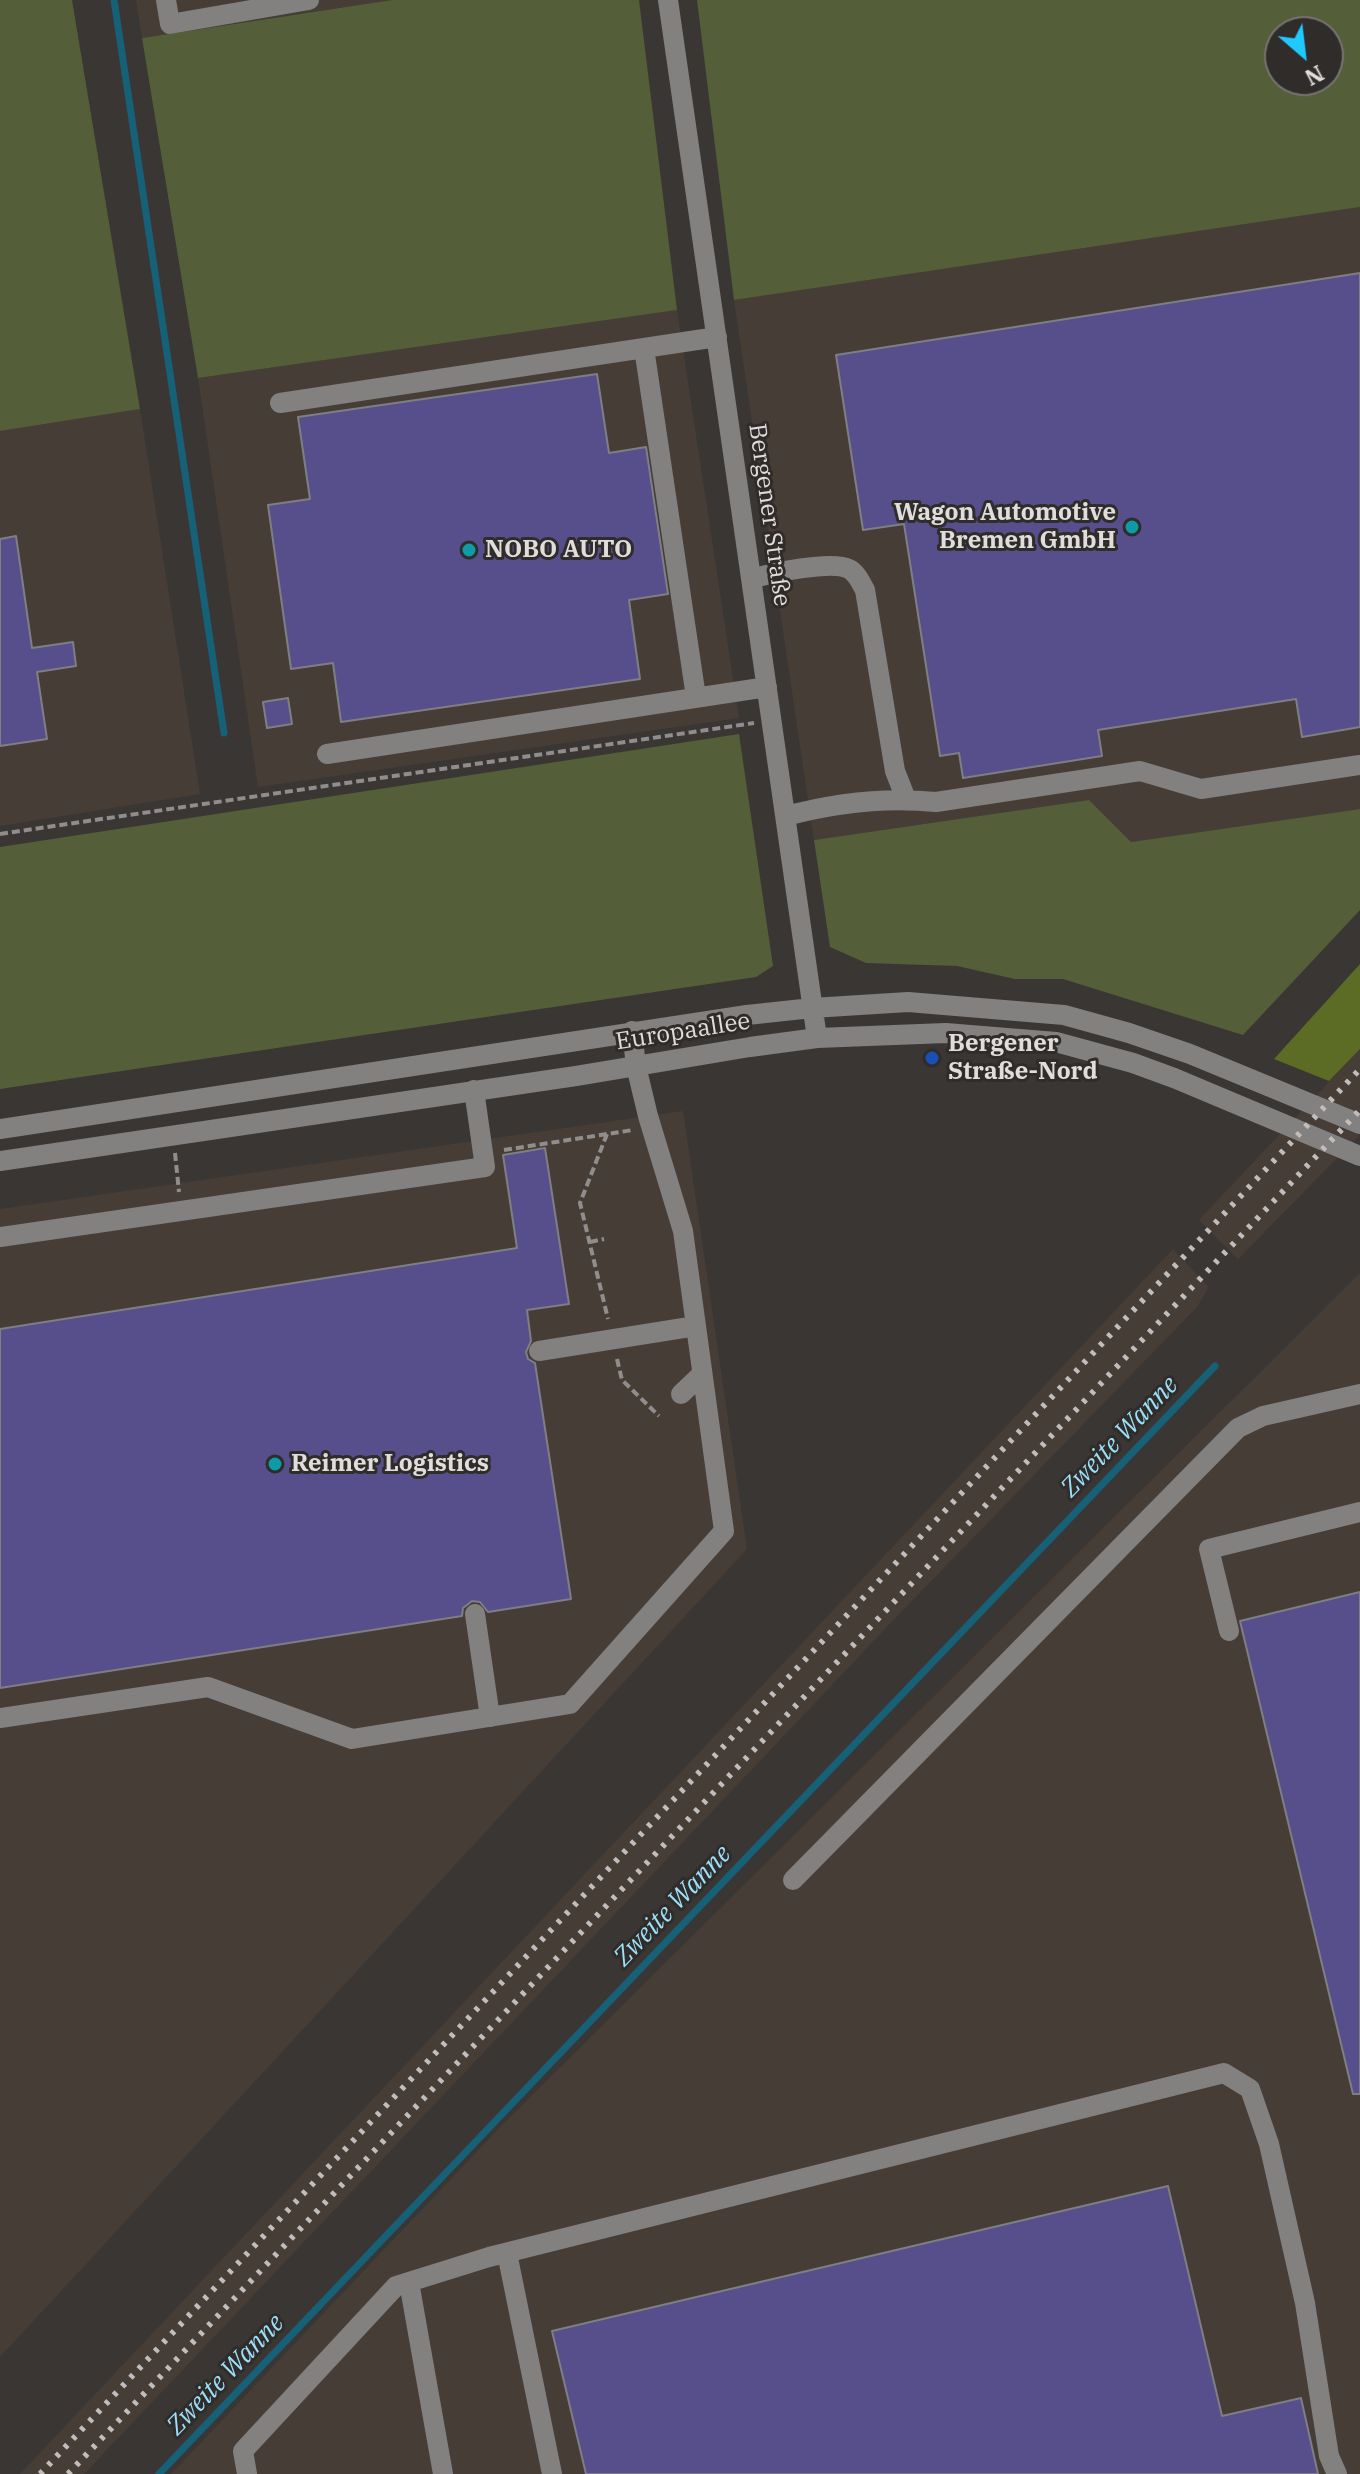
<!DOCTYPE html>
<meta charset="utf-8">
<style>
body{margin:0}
#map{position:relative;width:1360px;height:2474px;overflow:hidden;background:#3a3634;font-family:"IBM Plex Serif",serif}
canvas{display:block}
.north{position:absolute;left:1264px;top:16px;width:80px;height:80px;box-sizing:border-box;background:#2f2c2a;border:2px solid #767371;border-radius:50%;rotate:152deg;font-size:22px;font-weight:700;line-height:32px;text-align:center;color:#e0dddc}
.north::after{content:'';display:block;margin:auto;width:28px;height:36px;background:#1fc9fd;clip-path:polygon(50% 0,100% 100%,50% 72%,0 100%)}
</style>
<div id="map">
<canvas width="1360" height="2474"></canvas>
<div class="north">N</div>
</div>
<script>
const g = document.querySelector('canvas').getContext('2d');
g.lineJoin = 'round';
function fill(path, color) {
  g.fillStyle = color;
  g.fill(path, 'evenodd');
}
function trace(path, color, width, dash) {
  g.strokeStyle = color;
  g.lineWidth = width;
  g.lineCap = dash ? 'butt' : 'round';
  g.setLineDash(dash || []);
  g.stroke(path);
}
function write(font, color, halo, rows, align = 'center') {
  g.font = font + ' "IBM Plex Serif",serif';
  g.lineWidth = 6;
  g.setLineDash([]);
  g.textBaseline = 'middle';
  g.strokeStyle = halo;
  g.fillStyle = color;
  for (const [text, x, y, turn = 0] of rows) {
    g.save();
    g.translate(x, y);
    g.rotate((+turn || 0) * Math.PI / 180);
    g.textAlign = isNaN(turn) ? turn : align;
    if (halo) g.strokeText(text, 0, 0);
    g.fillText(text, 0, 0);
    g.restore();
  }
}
fill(new Path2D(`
 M 136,0 L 391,0 L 142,38 Z
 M 1360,207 L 1360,809 L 1131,842 L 1089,800 L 814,840 L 734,300 Z
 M 677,310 L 739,718 L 258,787 L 198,378 Z
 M 140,409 L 200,794 L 0,826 L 0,431 Z
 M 1360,1049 L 1360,1135 L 1238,1259 L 1199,1220 Z
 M 683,1111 L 747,1549 L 0,2357 L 0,1209 Z
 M 1173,1249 L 1209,1287 L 1197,1307 L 904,1609 L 84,2474 L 20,2474 Z
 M 1360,1273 L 1360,2474 L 171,2474 L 503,2124 Z`), '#463d37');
fill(new Path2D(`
 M 0,0 L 72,0 L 140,409 L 0,431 Z
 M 392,0 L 639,0 L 677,310 L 198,378 L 142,38 Z
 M 697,0 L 1360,0 L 1360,207 L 734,300 ZM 1280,32 L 1328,32 L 1328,80 L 1280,80 Z
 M 739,734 L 773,966 L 756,977 L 0,1089 L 0,847 Z
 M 1089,800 L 1131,842 L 1360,809 L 1360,910 L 1243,1035 L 1063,979 L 1015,979 L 957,966 L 866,963 L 830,947 L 814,840 Z`), '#545e38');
fill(new Path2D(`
 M 1360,964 L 1360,1049 L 1329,1081 L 1274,1059 Z`), '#5c6c25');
trace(new Path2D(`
 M 114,0 L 224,733
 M 159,2474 L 1215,1366`), '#166178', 7);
const building = new Path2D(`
 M 1360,273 L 1360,727 L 1302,737 L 1296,699 L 1098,730 L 1102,756 L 963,778 L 959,753 L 940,756 L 904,524 L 863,530 L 836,355 Z
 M 597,374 L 609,453 L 646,447 L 668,594 L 629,600 L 640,679 L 341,722 L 333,663 L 291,669 L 268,505 L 310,499 L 298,417 Z
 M 16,536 L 32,648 L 73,642 L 76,666 L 37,672 L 47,739 L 0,746 L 0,539 Z
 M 288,698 L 292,724 L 267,728 L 263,702 Z
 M 545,1148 L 569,1304 L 527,1310 L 531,1341 L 526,1352 L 528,1359 L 535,1363 L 571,1599 L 488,1612 L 480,1602 L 472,1601 L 463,1608 L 462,1616 L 0,1688 L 0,1329 L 517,1248 L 503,1155 Z
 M 1360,1592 L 1360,2094 L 1353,2094 L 1240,1621 Z
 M 1168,2186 L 1222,2416 L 1301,2398 L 1318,2474 L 586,2474 L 552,2331 Z`);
fill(building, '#564f8c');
trace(building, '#7e7e83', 2);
trace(new Path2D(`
 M 0,834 L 754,723
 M 607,1134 L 580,1203 L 608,1319
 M 504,1150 L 633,1130
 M 175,1153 L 179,1192
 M 590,1242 L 604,1239
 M 617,1359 L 622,1380 L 659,1416`), '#918d8c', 4, [8, 4]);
trace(new Path2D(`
 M 166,0 L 170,24 L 309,0
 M 668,0 L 817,1038
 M 644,348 L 696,697
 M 280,403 L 717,337
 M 752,579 C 770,573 832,560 849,569 C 857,573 861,583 865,590 L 895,771 L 906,799
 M 327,754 L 767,687
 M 786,816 C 834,803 887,797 936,802 L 1140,771 L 1201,789 L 1360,765
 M 0,1129 L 747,1015 L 812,1008 L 908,1002 L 1064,1015 L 1129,1033 L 1190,1054 L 1360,1124
 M 0,1161 L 576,1076 L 750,1047 L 817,1038 L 946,1033 L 1056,1042 L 1133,1063 L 1174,1078 L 1360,1156
 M 0,1237 L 485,1167 L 474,1090
 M 539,1351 L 696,1326
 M 681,1394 L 702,1374
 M 475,1614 L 490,1717
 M 1229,1631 L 1209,1549 L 1360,1512
 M 0,1718 L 208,1687 L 352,1739 L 570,1704 L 724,1531 L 683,1231 L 648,1116 L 636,1066 L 632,1031
 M 793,1880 L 1238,1428 L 1263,1416 L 1360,1394
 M 507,2253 L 552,2474
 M 409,2282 L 443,2474
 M 247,2474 L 243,2451 L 396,2286 L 489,2257 L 1224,2073 L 1250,2089 L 1269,2144 L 1305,2303 L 1329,2456 L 1337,2474`), '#82817f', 20);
trace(new Path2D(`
 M 40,2474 L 1360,1069
 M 68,2474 L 1360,1110`), '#c1bdbc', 6, [4, 8]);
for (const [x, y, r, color] of [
 [1132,527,8,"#0f9aa8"],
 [469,550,8,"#0f9aa8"],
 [932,1058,8,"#1a4fb4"],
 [275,1464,8,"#0f9aa8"]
]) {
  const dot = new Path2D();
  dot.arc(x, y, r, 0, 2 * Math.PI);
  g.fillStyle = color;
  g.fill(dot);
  trace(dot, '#2f2c2a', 3);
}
write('bold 24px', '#e0dddc', '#2f2c2a', [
 ["Wagon Automotive",1116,513,"right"],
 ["Bremen GmbH",1116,541,"right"],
 ["NOBO AUTO",485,550],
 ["Bergener",948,1044],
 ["Straße-Nord",948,1072],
 ["Reimer Logistics",291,1464]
], 'left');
write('24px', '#e0dddc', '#2f2c2a', [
 ["Bergener Straße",769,515,82],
 ["Europaallee",683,1032,-9]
]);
write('italic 26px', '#9ce0fa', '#2f2c2a', [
 ["Zweite Wanne",1120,1437,-46],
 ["Zweite Wanne",673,1906,-46],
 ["Zweite Wanne",226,2375,-46]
]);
</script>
